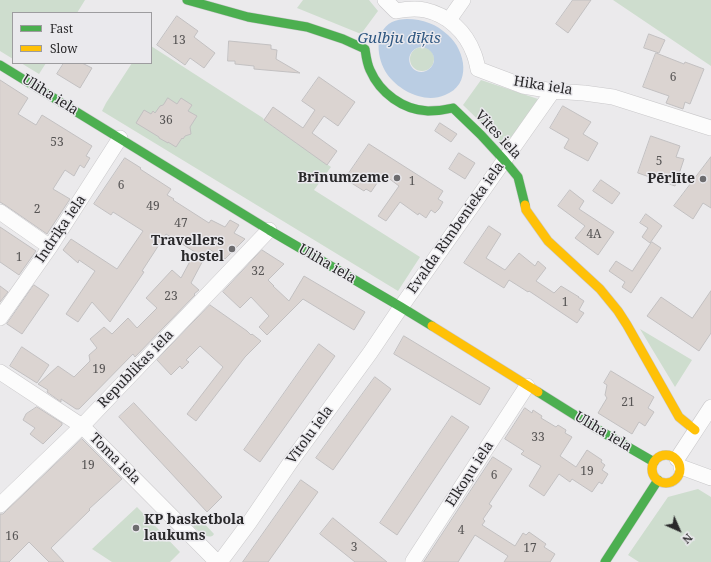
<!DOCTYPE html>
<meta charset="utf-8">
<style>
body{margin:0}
#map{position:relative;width:711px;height:562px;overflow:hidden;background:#ebeaec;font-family:"Noto Serif",serif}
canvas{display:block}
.legend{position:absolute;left:12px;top:12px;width:140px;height:52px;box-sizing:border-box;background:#eae9ed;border:1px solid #9d9c9f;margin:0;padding:5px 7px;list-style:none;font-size:12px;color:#29282a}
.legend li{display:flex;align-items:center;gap:8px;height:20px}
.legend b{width:20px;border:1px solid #9d9c9f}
.north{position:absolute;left:659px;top:510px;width:40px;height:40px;-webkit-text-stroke:3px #eae9ed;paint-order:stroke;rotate:135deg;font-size:11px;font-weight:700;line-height:16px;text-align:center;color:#29282a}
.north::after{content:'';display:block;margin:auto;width:14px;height:18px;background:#29282a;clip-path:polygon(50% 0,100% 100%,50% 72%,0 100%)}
</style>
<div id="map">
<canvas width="711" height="562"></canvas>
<ul class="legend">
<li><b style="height:5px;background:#4caf50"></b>Fast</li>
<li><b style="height:5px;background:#ffc107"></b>Slow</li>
</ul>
<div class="north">N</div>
</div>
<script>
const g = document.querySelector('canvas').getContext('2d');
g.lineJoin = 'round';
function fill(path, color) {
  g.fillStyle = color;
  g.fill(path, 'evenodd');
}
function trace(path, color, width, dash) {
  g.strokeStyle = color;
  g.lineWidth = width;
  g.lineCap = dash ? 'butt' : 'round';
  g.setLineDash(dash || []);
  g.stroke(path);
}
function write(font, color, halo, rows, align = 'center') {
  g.font = font + ' "Noto Serif",serif';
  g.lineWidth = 3;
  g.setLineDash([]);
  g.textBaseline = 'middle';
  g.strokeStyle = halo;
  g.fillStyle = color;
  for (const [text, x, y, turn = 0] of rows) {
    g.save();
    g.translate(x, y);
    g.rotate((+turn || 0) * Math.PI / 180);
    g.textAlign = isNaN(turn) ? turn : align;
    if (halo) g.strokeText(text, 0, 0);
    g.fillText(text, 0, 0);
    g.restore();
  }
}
fill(new Path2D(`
 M 0,0 L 85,0 L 77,13 L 13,13 L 13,59 L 0,51 Z
 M 303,0 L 369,0 L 378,11 L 361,34 L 297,8 Z
 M 613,0 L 711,0 L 711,66 Z
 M 151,46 L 263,118 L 264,120 L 331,167 L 314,190 L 420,257 L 398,291 L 102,111 L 106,103 L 132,63 L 151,63 Z
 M410 59a12 12 0 1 1 24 0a12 12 0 1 1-24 0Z
 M 21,63 L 46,63 L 39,74 Z
 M 481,80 L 538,99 L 505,146 L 463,105 Z
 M 640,329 L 692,360 L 675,387 Z
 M 698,489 L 711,497 L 711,562 L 639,562 L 628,555 L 668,497 Z
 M 137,507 L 180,552 L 170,562 L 112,562 L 92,549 Z
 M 200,519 L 214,534 C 213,535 213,536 212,536 C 207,539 196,530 193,526 Z`), '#ceddce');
fill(new Path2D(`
 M 407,19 C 423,19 436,24 448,35 C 466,51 472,85 445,95 C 425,104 399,91 387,74 C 377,59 373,32 392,22 C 396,20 402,19 407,19 ZM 420,47 C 428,47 435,53 434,61 C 433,66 430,69 426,71 C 410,77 401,52 420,47 Z`), '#bacde3');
const building = new Path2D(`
 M 573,0 L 591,0 L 568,33 L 556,24 Z
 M 177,16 L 198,31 L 194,37 L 215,53 L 204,68 L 190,58 L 185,65 L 157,45 Z
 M 649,34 L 665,40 L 659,53 L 644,48 Z
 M 229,41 L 271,45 L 271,49 L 277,50 L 276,59 L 300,73 L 254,69 L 254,66 L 235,64 L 235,61 L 228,61 Z
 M 656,53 L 684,64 L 685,62 L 704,69 L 690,104 L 685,102 L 683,109 L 666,103 L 669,96 L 643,87 Z
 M 64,63 L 82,63 L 92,68 L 80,88 L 57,74 Z
 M 319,77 L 355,102 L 338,126 L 324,116 L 312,133 L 337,151 L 327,165 L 264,120 L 273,107 L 303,128 L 315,110 L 302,101 Z
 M 0,80 L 28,98 L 18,114 L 36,125 L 42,115 L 92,146 L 86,156 L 90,158 L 84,168 L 80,165 L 74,176 L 65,170 L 53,189 L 70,199 L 47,234 L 5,205 L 0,202 Z
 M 168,98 L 177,104 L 181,98 L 192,105 L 188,111 L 197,116 L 190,127 L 191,134 L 185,136 L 183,139 L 182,138 L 176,147 L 168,142 L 168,143 L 159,138 L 159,137 L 136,123 L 144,110 L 151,114 L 153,111 L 155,113 L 160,106 L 163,105 Z
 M 563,106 L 591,122 L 583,134 L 598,143 L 588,161 L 564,148 L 569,139 L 550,128 Z
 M 440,123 L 457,134 L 451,142 L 435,131 Z
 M 651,136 L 680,146 L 676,157 L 684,159 L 675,186 L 638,173 Z
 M 369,144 L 443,191 L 438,199 L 443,202 L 439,209 L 435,213 L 431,210 L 426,218 L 419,213 L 418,215 L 400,202 L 386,221 L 378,216 L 399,186 L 383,174 L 371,192 L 366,189 L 364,191 L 345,179 Z
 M 459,153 L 475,163 L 465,179 L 449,169 Z
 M 711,157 L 711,208 L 703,203 L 693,219 L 674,206 Z
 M 125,158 L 141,168 L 140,169 L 171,189 L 167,195 L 174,199 L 173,200 L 209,223 L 211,220 L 225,227 L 230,220 L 239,225 L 234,233 L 245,239 L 225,259 L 209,249 L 191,283 L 199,290 L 194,294 L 195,295 L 135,357 L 133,354 L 79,409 L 76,409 L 61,399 L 61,402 L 47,392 L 48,390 L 38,384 L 58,366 L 74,377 L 90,361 L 89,355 L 97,348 L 90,339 L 104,327 L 112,334 L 128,318 L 137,328 L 157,308 L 146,298 L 172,270 L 181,278 L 195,252 L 166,234 L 142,271 L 144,272 L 110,322 L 92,302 L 78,322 L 66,314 L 95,271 L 79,260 L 78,263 L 63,250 L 71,239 L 117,269 L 143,231 L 113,212 L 111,215 L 94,204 Z
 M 601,180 L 620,193 L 612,204 L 593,191 Z
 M 570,190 L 584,201 L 579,209 L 614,232 L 598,255 L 575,238 L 585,226 L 558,206 Z
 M 646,214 L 662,226 L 650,243 L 642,237 L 648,228 L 640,223 Z
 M 489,226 L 501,234 L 486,258 L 505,270 L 519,253 L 535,266 L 538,261 L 546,268 L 536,281 L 554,293 L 561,286 L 579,297 L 578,297 L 584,301 L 579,310 L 584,313 L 577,323 L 529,291 L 528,292 L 509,280 L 504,288 L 464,263 Z
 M 0,227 L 36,251 L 19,275 L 0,262 Z
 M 652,242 L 661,248 L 631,293 L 622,287 L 625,282 L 609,271 L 616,261 L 632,271 Z
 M 262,250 L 284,264 L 268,280 L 274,286 L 273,286 L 289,301 L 304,276 L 365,312 L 354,330 L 303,299 L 267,335 L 259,327 L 269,316 L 251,297 L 240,308 L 223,292 Z
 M 34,285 L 49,295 L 22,334 L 7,324 Z
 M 0,286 L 8,292 L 0,302 Z
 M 711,291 L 711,333 L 699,351 L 647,316 L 661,297 L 692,318 Z
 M 210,305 L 247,331 L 251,335 L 252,334 L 261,341 L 245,357 L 196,421 L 187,414 L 223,367 L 200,346 L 186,360 L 189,362 L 182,369 L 180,366 L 171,375 L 157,360 Z
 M 404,336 L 490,388 L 480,405 L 394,354 Z
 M 319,344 L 335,356 L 260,462 L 244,450 Z
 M 22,347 L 49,365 L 37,383 L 10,366 Z
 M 611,371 L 654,397 L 648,408 L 654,412 L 645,426 L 639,422 L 632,434 L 598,413 L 607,398 L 605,395 L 607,385 L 604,383 Z
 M 375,377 L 391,389 L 333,470 L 316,458 Z
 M 134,403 L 222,497 L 207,512 L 119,417 Z
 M 37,407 L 62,423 L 62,425 L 43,444 L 30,434 L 35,428 L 23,420 L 26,414 Z
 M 525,408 L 532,413 L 533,410 L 542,416 L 541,418 L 556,427 L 558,425 L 566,430 L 565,433 L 572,437 L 560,456 L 576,467 L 587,450 L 602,460 L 601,462 L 605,465 L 602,470 L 608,474 L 602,484 L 599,482 L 592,492 L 572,479 L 570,482 L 559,474 L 544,496 L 529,486 L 541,466 L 521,454 L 524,451 L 505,439 Z
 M 452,416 L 469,427 L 397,535 L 380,523 Z
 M 82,439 L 122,479 L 89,509 L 90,510 L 51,548 L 64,562 L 49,562 L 29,542 L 9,562 L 0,562 L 0,514 L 3,514 L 6,511 Z
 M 493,457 L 512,469 L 489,504 L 492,506 L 483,519 L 485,521 L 482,525 L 515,546 L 523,533 L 526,535 L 529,532 L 546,544 L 544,547 L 555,554 L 550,562 L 504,562 L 508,556 L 475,535 L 458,562 L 424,562 Z
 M 301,480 L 318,492 L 268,562 L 243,562 Z
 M 333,518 L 387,562 L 355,562 L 320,534 Z`);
fill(building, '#dbd4d1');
trace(building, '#c2c0c1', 1);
const street = new Path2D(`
 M 385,0 L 396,11 C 406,9 415,8 425,10 C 448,15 466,32 474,54 C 476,59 477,64 478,69 L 523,86 L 553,91 L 584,93 L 613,97 L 711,128
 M 449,20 L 463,0
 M 0,212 L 50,247
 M 0,318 L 50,247 L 120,138
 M 0,372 L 82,426 L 217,562
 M 677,459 L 711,407
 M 681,467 L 711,478
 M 0,505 L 82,426 L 269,230
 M 220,562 L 249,523 L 292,460 L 370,353 L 401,307 L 553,91
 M 414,562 L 413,561 L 527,386`);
const fast = new Path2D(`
 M 187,0 L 248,17 L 307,27 L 343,39 L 365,49 C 366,56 367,64 370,70 C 380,93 403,110 428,111 C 437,111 445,110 453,108 L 481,135 L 504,160 L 518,177 L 525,205
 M 0,65 L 269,230 L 401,307 L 432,326
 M 538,392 L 597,429 L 654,462
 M 605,562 L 658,480`);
const slow = new Path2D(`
 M 525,205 L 526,210 L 548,241 L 600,289 L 618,311 L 627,325 L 679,417 L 695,430
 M 432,326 L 538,392
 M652 469a14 14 0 1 1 28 0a14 14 0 1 1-28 0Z`);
trace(street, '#c9c8ca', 16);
trace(fast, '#c9c8ca', 10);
trace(slow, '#c9c8ca', 10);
trace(street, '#fcfcfc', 15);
trace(fast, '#4caf50', 9);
trace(slow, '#ffc107', 9);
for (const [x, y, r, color] of [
 [397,178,4,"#6d6c6e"],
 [703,179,4,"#6d6c6e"],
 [232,249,4,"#6d6c6e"],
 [136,528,4,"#6d6c6e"]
]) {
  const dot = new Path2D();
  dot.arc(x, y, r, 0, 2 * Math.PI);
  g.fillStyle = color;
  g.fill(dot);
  trace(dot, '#eae9ed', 1.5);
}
write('12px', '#565454', null, [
 ["13",179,41],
 ["6",673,78],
 ["36",166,121],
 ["53",57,143],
 ["5",659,162],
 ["1",412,182],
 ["6",121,186],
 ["49",153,207],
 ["2",37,210],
 ["47",181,224],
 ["4A",594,235],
 ["1",19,258],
 ["32",258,272],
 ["23",171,297],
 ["1",565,303],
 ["19",99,370],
 ["21",628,403],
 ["33",538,438],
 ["19",88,466],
 ["19",587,472],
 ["6",494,476],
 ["4",461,531],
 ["16",12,537],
 ["3",354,548],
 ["17",530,549]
]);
write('14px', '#29282a', '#eae9ed', [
 ["Hika iela",543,86,9],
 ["Uliha iela",50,95,32],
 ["Vites iela",498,135,47],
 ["Evalda Rimbenieka iela",456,228,-55],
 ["Indriķa iela",61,229,-56],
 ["Uliha iela",327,264,30],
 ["Republikas iela",136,369,-46],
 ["Uliha iela",603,432,31],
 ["Vītolu iela",310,435,-54],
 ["Toma iela",115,459,45],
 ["Elkoņu iela",470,474,-57]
]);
write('bold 14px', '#29282a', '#eae9ed', [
 ["Brīnumzeme",389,178],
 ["Pērlīte",695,179],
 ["Travellers",224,241],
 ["hostel",224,257],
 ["KP basketbola",144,520,"left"],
 ["laukums",144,536,"left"]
], 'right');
write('italic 15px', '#305882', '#eae9ed', [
 ["Gulbju dīķis",399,39]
]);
</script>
